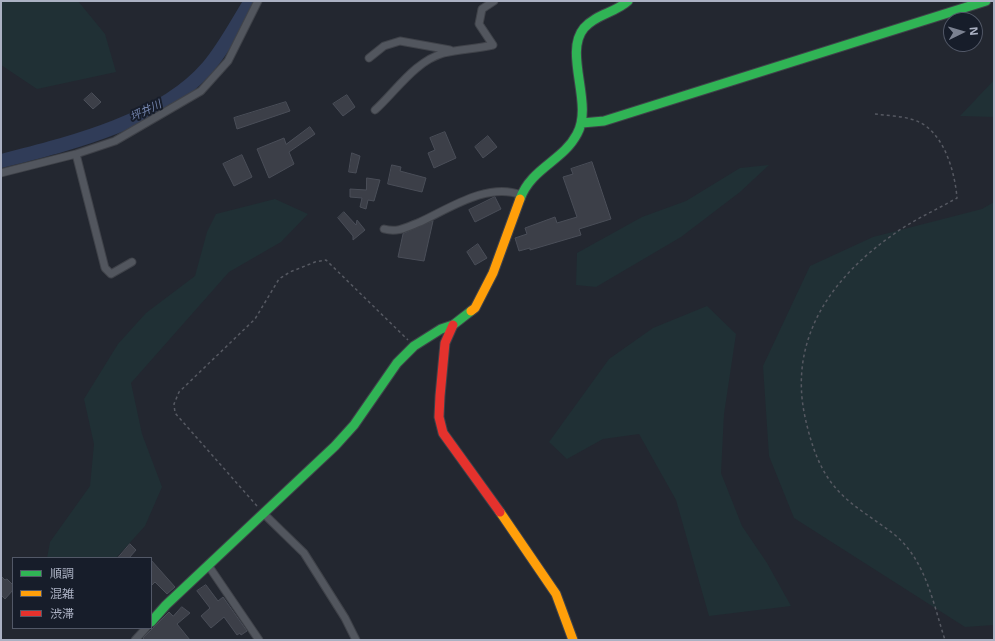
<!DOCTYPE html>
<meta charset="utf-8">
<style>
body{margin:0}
#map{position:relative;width:995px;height:641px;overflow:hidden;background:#232730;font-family:"Noto Sans","Noto Sans JP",sans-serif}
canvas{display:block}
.frame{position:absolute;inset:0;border:2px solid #abb1c3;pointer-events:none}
.legend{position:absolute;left:12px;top:557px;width:140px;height:72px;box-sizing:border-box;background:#171d2a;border:1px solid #525867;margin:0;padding:5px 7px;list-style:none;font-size:12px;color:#abb1c3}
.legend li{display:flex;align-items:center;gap:8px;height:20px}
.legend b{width:20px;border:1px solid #525867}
.north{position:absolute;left:943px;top:12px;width:40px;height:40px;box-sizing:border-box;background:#171d2a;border:1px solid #525867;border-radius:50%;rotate:85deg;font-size:11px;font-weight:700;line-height:16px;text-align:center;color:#abb1c3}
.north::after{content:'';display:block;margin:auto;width:14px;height:18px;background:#7b8190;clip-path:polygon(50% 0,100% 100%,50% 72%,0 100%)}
</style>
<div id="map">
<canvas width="995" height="641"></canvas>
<div class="frame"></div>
<ul class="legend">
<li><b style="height:5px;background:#30b455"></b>順調</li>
<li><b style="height:5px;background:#ff9f0a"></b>混雑</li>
<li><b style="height:5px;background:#e5322d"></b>渋滞</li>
</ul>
<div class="north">N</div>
</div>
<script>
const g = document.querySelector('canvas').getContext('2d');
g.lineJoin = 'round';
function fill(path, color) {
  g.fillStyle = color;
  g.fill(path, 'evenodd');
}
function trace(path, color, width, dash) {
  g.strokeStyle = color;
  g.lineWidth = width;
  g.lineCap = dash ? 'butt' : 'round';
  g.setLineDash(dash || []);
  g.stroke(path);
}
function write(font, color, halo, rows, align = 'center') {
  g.font = font + ' "Noto Sans","Noto Sans JP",sans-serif';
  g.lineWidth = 4;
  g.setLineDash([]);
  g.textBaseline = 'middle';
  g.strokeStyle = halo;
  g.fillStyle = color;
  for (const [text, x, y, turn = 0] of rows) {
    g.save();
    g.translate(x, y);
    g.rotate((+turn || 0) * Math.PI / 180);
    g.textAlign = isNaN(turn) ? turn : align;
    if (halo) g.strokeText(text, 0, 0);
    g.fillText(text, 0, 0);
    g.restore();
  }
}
fill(new Path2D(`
 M 1,1 L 78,1 L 105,34 L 116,72 L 37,89 L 1,65 Z
 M 994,80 L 994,117 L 960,116 Z
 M 769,165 L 740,192 L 681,237 L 596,287 L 576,285 L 577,253 L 642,217 L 686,201 L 740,168 Z
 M 275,199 L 308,214 L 281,242 L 229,272 L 131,383 L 142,434 L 162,487 L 145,526 L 116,558 L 47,558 L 50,542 L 90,486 L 94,444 L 84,399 L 118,344 L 146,313 L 195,276 L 207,232 L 216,214 Z
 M 994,202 L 994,625 L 965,627 L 794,518 L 769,456 L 763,366 L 810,266 L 873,237 L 982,209 Z
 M 707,306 L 736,334 L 724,414 L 721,473 L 742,526 L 767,563 L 791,606 L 709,616 L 676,500 L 639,434 L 603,439 L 567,459 L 549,442 L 609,359 L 653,328 Z`), '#203035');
trace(new Path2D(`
 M 1,161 C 68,144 161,122 208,67 C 225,47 237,23 251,1`), '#303c58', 14);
const building = new Path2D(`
 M 92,93 L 101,102 L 93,109 L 84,100 Z
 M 347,95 L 355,107 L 343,116 L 333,104 Z
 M 286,102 L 290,111 L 237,129 L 234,118 Z
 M 310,127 L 315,134 L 289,152 L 294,164 L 269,178 L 257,149 L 284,138 L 286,144 Z
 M 445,132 L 456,158 L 434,168 L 428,153 L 435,150 L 430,138 Z
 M 488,136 L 497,147 L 483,158 L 475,147 Z
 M 352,153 L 360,156 L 356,173 L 349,172 Z
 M 242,155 L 252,177 L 234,186 L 223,164 Z
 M 592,162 L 611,219 L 579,229 L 581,235 L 530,250 L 530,248 L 519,251 L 515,238 L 527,234 L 525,228 L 555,217 L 557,223 L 577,217 L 563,177 L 573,174 L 571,169 Z
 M 392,165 L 401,167 L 400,171 L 426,178 L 422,192 L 388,184 Z
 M 367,178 L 380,180 L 374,201 L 368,200 L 366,209 L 360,207 L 362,198 L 350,197 L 350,189 L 366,190 Z
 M 495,197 L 501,209 L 475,222 L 469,210 Z
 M 344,212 L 356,225 L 357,220 L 365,230 L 353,240 L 353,236 L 338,218 Z
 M 433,221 L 424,261 L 398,257 L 403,234 Z
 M 478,244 L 487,258 L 475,265 L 467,252 Z
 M 130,544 L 136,550 L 129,558 L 118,558 Z
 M 151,560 L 175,587 L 167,594 L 155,582 L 151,586 Z
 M 1,576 L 5,580 L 7,579 L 13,585 L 13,590 L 5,599 L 1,595 Z
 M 206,585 L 218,601 L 223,597 L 247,631 L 241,635 L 240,633 L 237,635 L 224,617 L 211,628 L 201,616 L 210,608 L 197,591 Z
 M 182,607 L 190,613 L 177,624 L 190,640 L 145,640 L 143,638 L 169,612 L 173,616 Z`);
fill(building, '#3c3f48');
trace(building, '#4a4e58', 1);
const street = new Path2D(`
 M 369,58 L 384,46 L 400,41 L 450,50
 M 375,110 C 396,91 415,61 444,53 C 460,49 476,49 493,45 L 479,24 L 482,9 L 494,1
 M 76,154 L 105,268 L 111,274 L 132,262
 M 1,173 L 76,154 L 115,141 L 201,91 L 228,61 L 258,1
 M 384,229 C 398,233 407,227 420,222 C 450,208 488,182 521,195
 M 264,514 L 304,553 L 345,618 L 356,640
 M 208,565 L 259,640
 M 135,640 L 146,628`);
const fast = new Path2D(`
 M 582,123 L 604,121 L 986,1
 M 520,199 C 531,168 563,161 577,134 C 594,104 563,53 584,28 C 596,14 615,13 628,1
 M 151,622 L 166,605 L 335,446 L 354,425 L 397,363 L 414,346 L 441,329 L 453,325 L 471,311`);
const slow = new Path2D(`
 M 471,311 L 475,308 L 493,273 L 520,199
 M 500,512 L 556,594 L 573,640`);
const jam = new Path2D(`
 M 453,325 L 445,343 L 440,396 L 439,417 L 443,433 L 500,512`);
trace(street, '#3f4249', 9);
trace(fast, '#3f4249', 11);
trace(slow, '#3f4249', 11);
trace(jam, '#3f4249', 11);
trace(new Path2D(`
 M 875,114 C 890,116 908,116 921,123 C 945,136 955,173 957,198 C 936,210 913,220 894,234 C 832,277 788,338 805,417 C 810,440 818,467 834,486 C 850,506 875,519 895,535 C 926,561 933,603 945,640
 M 257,506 L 175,413 L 174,404 L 179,392 L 255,319 L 279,279 L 290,272 L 315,262 L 326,260 L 408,340`), '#565962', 1.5, [3, 3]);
trace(street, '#52565e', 7);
trace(fast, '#30b455', 9);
trace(slow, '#ff9f0a', 9);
trace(jam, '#e5322d', 9);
write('italic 11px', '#7384ac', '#171d2a', [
 ["坪井川",146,111,-26]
]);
</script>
